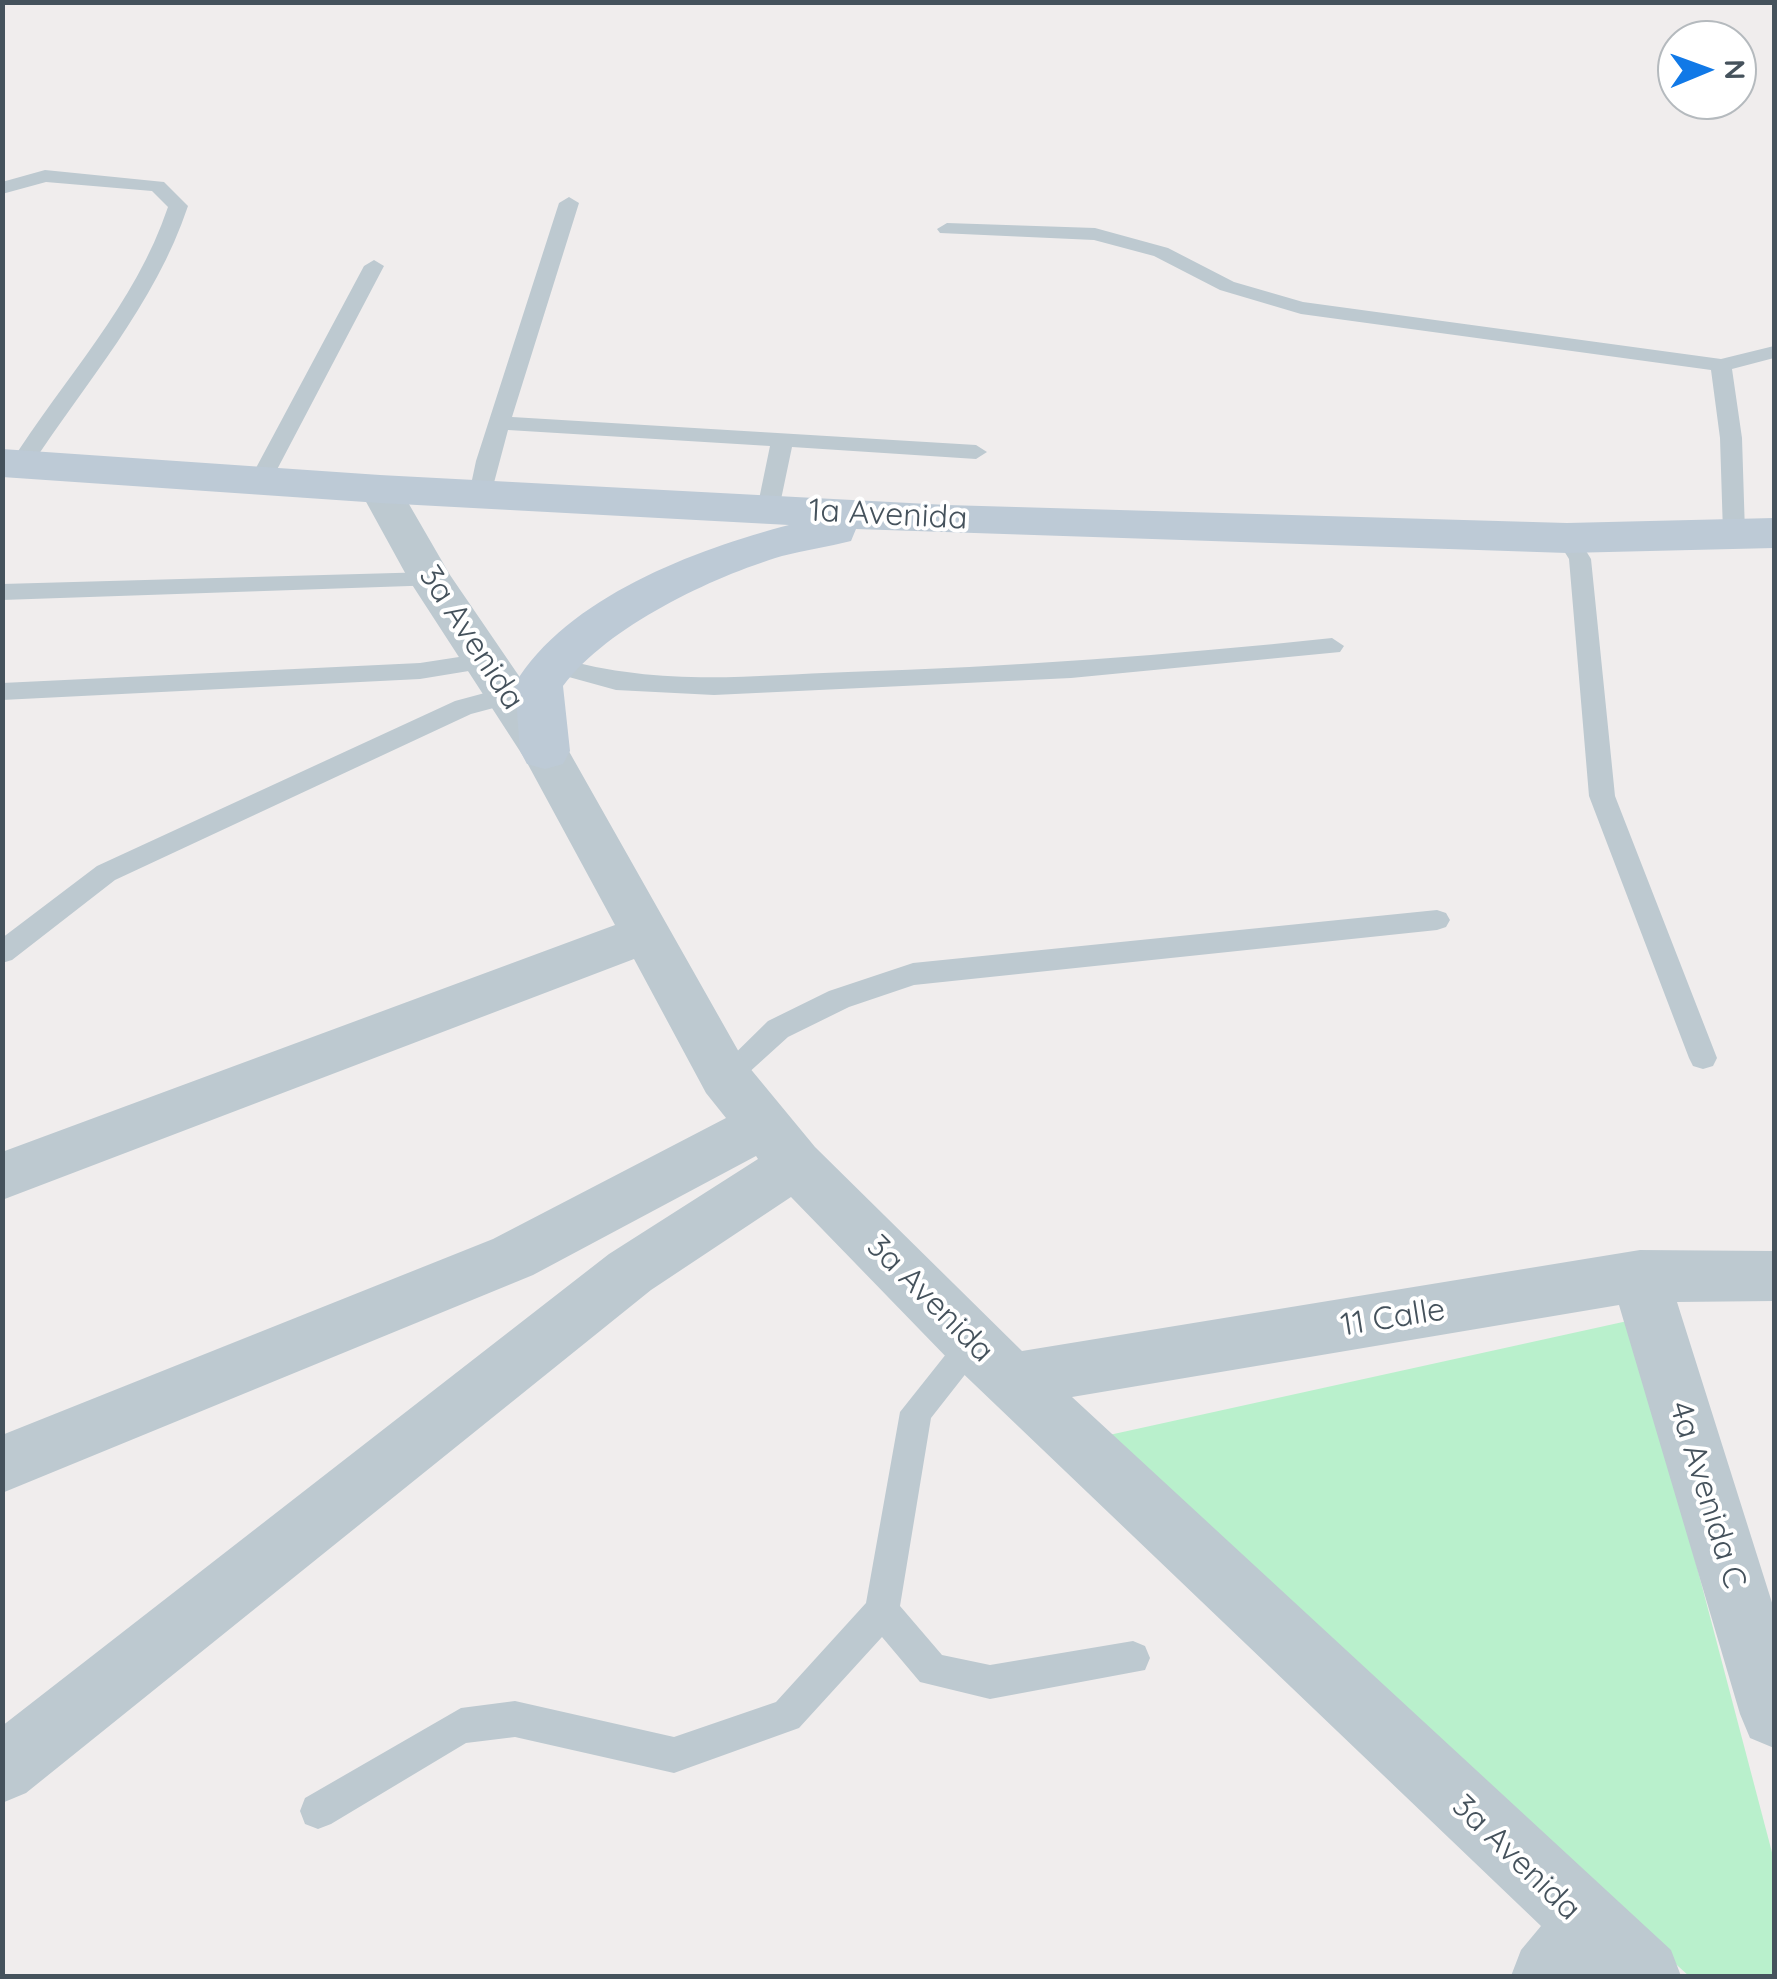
<!DOCTYPE html>
<style>
body{margin:0}
#map{position:relative;width:1777px;height:1979px;overflow:hidden;background:#f0eded;font-family:Quicksand,sans-serif}
canvas{display:block}
.frame{position:absolute;inset:0;border:5px solid #45525c;pointer-events:none}
.north{position:absolute;left:1657px;top:20px;width:100px;height:100px;box-sizing:border-box;background:#fff;border:2px solid #b5babe;border-radius:50%;rotate:89deg;font-size:28px;font-weight:700;line-height:40px;text-align:center;color:#45525c}
.north::after{content:'';display:block;margin:auto;width:35px;height:45px;background:#1179e7;clip-path:polygon(50% 0,100% 100%,50% 72%,0 100%)}
</style>
<div id="map">
<canvas width="1777" height="1979"></canvas>
<div class="frame"></div>
<div class="north">N</div>
</div>
<script>
const g = document.querySelector('canvas').getContext('2d');
g.lineJoin = 'round';
function fill(path, color) {
  g.fillStyle = color;
  g.fill(path, 'evenodd');
}
function write(font, color, halo, rows, align = 'center') {
  g.font = font + ' Quicksand,sans-serif';
  g.lineWidth = 8;
  g.setLineDash([]);
  g.textBaseline = 'middle';
  g.strokeStyle = halo;
  g.fillStyle = color;
  for (const [text, x, y, turn = 0] of rows) {
    g.save();
    g.translate(x, y);
    g.rotate((+turn || 0) * Math.PI / 180);
    g.textAlign = isNaN(turn) ? turn : align;
    if (halo) g.strokeText(text, 0, 0);
    g.fillText(text, 0, 0);
    g.restore();
  }
}
fill(new Path2D(`
 M 1632,1320 L 1774,1860 L 1774,1976 L 1689,1976 L 1091,1439 Z`), '#b9f0cc');
fill(new Path2D(`
 M 45,170 L 164,182 L 188,206 C 155,305 85,383 29,469 L 21,471 L 10,464 C 64,378 135,305 168,207 L 152,191 L 46,182 L 2,194 L 2,182 Z
 M 569,197 L 579,203 L 512,417 L 976,445 L 987,452 L 976,459 L 792,447 L 779,509 L 768,516 L 757,509 L 770,446 L 508,430 L 491,494 L 488,499 L 472,499 L 469,494 L 476,461 L 559,203 Z
 M 947,223 L 1095,228 L 1168,248 L 1234,282 L 1303,302 L 1721,359 L 1774,346 L 1774,358 L 1732,369 L 1742,438 L 1745,533 L 1734,540 L 1723,533 L 1720,438 L 1711,370 L 1301,314 L 1220,290 L 1154,256 L 1094,240 L 940,233 L 937,229 Z
 M 374,260 L 384,266 L 271,481 L 260,488 L 252,486 L 249,481 L 364,266 Z
 M 1567,531 L 1575,533 L 1591,559 L 1615,796 L 1717,1058 L 1713,1066 L 1703,1069 L 1693,1066 L 1689,1058 L 1589,796 L 1569,559 L 1556,538 Z
 M 431,572 L 439,575 L 443,580 L 439,585 L 2,600 L 2,584 Z
 M 1332,638 L 1344,646 L 1340,652 L 1071,678 L 714,695 L 616,690 L 547,671 L 543,665 L 555,657 C 660,687 742,676 848,672 C 1010,667 1171,655 1332,638 Z
 M 485,653 L 497,661 L 493,667 L 420,679 L 2,700 L 2,683 L 420,663 Z
 M 507,687 L 516,690 L 519,696 L 516,702 L 471,714 L 115,880 L 12,960 L 2,963 L 2,938 L 97,866 L 455,701 Z
 M 1437,910 L 1446,913 L 1450,920 L 1446,927 L 1437,930 L 914,985 L 849,1007 L 788,1037 L 735,1085 L 725,1089 L 715,1085 L 711,1077 L 768,1021 L 829,991 L 913,963 Z
 M 973,1330 L 984,1334 L 989,1344 L 931,1418 L 900,1606 L 942,1655 L 990,1665 L 1133,1641 L 1145,1646 L 1150,1658 L 1145,1670 L 990,1699 L 920,1682 L 882,1637 L 799,1728 L 674,1773 L 515,1737 L 466,1743 L 331,1824 L 318,1829 L 305,1824 L 300,1811 L 305,1798 L 461,1708 L 515,1701 L 674,1737 L 776,1702 L 866,1603 L 900,1412 L 962,1334 Z`), '#bdc9d0');
fill(new Path2D(`
 M 380,476 L 395,480 L 450,575 L 562,739 L 744,1061 L 815,1147 L 1022,1351 L 1640,1250 L 1774,1251 L 1774,1301 L 1677,1302 L 1774,1609 L 1774,1748 L 1750,1738 L 1740,1714 L 1619,1305 L 1072,1397 L 1671,1950 L 1681,1976 L 1511,1976 L 1521,1950 L 1541,1926 L 952,1363 L 791,1197 L 651,1290 L 26,1793 L 2,1803 L 2,1726 L 609,1254 L 758,1159 L 756,1156 L 533,1275 L 2,1493 L 2,1435 L 493,1239 L 726,1118 L 706,1093 L 634,959 L 2,1200 L 2,1152 L 615,925 L 525,759 L 409,580 L 359,489 L 365,480 Z`), '#bdc9d0');
fill(new Path2D(`
 M 2,449 L 380,475 L 947,505 L 1567,523 L 1774,518 L 1774,548 L 1567,553 L 856,529 L 851,541 C 828,547 805,550 782,556 C 712,577 608,626 563,686 L 570,751 L 563,764 L 545,769 L 527,764 L 520,751 L 515,684 C 566,598 696,549 789,525 L 380,503 L 2,477 Z`), '#bdcad6');
write('32px', '#45525c', '#fff', [
 ["1a Avenida",888,515,3],
 ["3a Avenida",471,638,57],
 ["3a Avenida",930,1299,45],
 ["11 Calle",1393,1318,-9],
 ["4a Avenida C",1707,1495,73],
 ["3a Avenida",1516,1858,44]
]);
</script>
